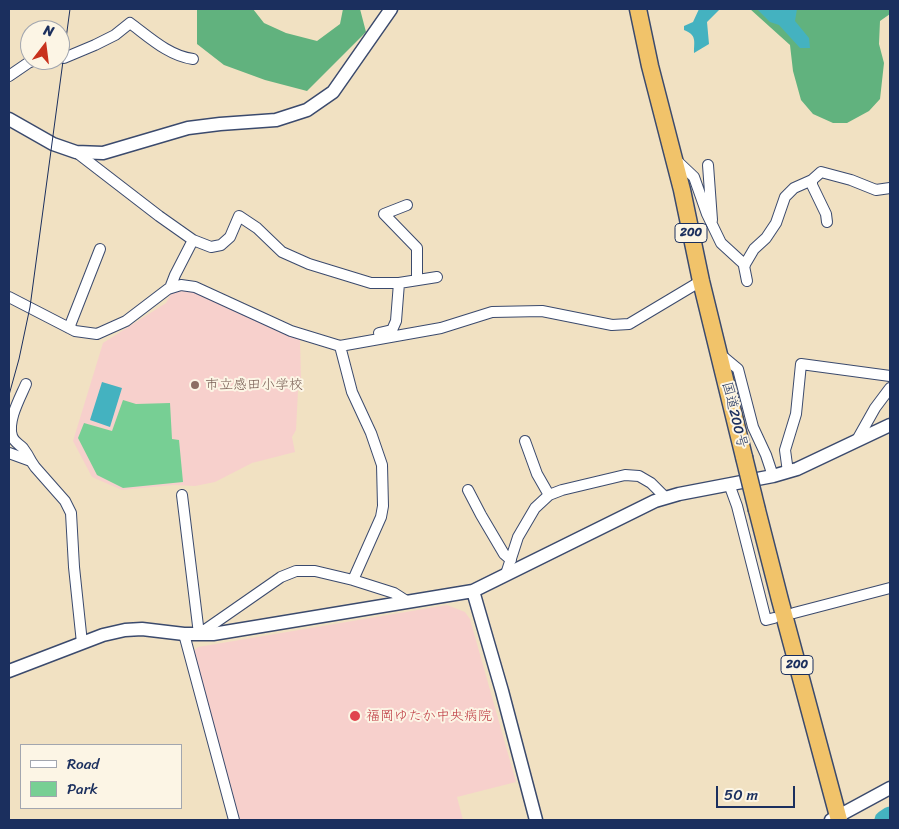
<!DOCTYPE html>
<meta charset="utf-8">
<style>
body{margin:0}
#map{position:relative;width:899px;height:829px;overflow:hidden;background:#f1e1c2;font-family:Sriracha,sans-serif}
canvas{display:block}
.frame{position:absolute;inset:0;border:10px solid #1b2f5e;pointer-events:none}
.legend{position:absolute;left:20px;top:744px;width:162px;height:65px;box-sizing:border-box;background:#fcf5e5;border:1px solid #a2a6af;margin:0;padding:6px 9px;list-style:none;font-size:15px;color:#1b2f5e}
.legend li{display:flex;align-items:center;gap:10px;height:25px}
.legend b{width:25px;border:1px solid #a2a6af}
.north{position:absolute;left:20px;top:20px;width:50px;height:50px;box-sizing:border-box;background:#fcf5e5;border:1px solid #a2a6af;border-radius:50%;rotate:15deg;font-size:14px;font-weight:700;line-height:20px;text-align:center;color:#1b2f5e}
.north::after{content:'';display:block;margin:auto;width:18px;height:22px;background:#c8321e;clip-path:polygon(50% 0,100% 100%,50% 72%,0 100%)}
.scale{position:absolute;left:716px;top:786px;width:79px;height:22px;box-sizing:border-box;border:2px solid #1b2f5e;border-top:0;padding-left:6px;font-size:15px;line-height:18px;white-space:nowrap;color:#1b2f5e;-webkit-text-stroke:4px #fcf5e5;paint-order:stroke}
</style>
<div id="map">
<canvas width="899" height="829"></canvas>
<div class="frame"></div>
<ul class="legend">
<li><b style="height:6px;background:#fff"></b>Road</li>
<li><b style="height:14px;background:#77cf94"></b>Park</li>
</ul>
<div class="north">N</div>
<div class="scale">50 m</div>
</div>
<script>
const g = document.querySelector('canvas').getContext('2d');
g.lineJoin = 'round';
function fill(path, color) {
  g.fillStyle = color;
  g.fill(path, 'evenodd');
}
function trace(path, color, width, dash) {
  g.strokeStyle = color;
  g.lineWidth = width;
  g.lineCap = dash ? 'butt' : 'round';
  g.setLineDash(dash || []);
  g.stroke(path);
}
function write(font, color, halo, rows, align = 'center') {
  g.font = font + ' Sriracha,"Klee One",sans-serif';
  g.lineWidth = 4;
  g.setLineDash([]);
  g.textBaseline = 'middle';
  g.strokeStyle = halo;
  g.fillStyle = color;
  for (const [text, x, y, turn = 0] of rows) {
    g.save();
    g.translate(x, y);
    g.rotate((+turn || 0) * Math.PI / 180);
    g.textAlign = isNaN(turn) ? turn : align;
    if (halo) g.strokeText(text, 0, 0);
    g.fillText(text, 0, 0);
    g.restore();
  }
}
fill(new Path2D(`
 M 195,290 L 279,332 L 300,339 L 301,380 L 298,391 L 296,430 L 292,437 L 295,452 L 252,463 L 215,482 L 195,486 L 173,485 L 122,490 L 92,477 L 73,441 L 103,343 L 166,303 L 172,292 Z
 M 447,605 L 465,612 L 470,619 L 516,782 L 457,797 L 463,820 L 240,820 L 194,651 L 198,647 Z`), '#f7d0cc');
fill(new Path2D(`
 M 123,400 L 136,404 L 170,403 L 172,439 L 179,440 L 183,482 L 123,488 L 97,475 L 78,438 L 84,423 L 112,431 Z`), '#77cf94');
fill(new Path2D(`
 M 197,9 L 253,9 L 264,23 L 286,33 L 317,41 L 340,24 L 343,9 L 360,9 L 366,32 L 307,91 L 265,80 L 224,65 L 197,44 Z
 M 750,9 L 890,9 L 890,14 L 880,21 L 879,44 L 884,63 L 880,99 L 869,111 L 847,123 L 833,123 L 813,114 L 801,100 L 793,71 L 790,45 Z`), '#61b27e');
fill(new Path2D(`
 M 699,9 L 720,9 L 707,22 L 709,44 L 694,53 C 694,41 697,35 684,30 L 684,26 L 693,22 Z
 M 757,9 L 797,9 L 795,21 L 809,38 L 810,48 L 800,48 L 779,25 L 770,22 Z
 M 102,382 L 122,388 L 110,427 L 90,420 Z`), '#44b2c0');
trace(new Path2D(`
 M 884,820 L 890,816`), '#44b2c0', 19);
const minor = new Path2D(`
 M 60,58 L 64,58 L 95,45 L 115,35 L 130,23 C 149,37 169,56 193,59
 M 9,76 L 28,63 L 35,60
 M 76,152 L 159,216 L 193,240 L 211,247 L 221,245 L 230,237 L 239,216 L 257,228 L 282,252 L 309,264 L 371,283 L 399,283 L 396,321 L 392,330 L 379,333
 M 675,159 L 694,177 L 707,214 L 721,243 L 745,265
 M 708,165 L 712,220
 M 407,205 L 384,214 L 417,248 L 417,280
 M 827,222 L 826,214 L 812,185 L 812,180 L 821,172 L 851,180 L 876,190 L 890,188
 M 747,281 L 744,266 L 754,249 L 766,238 L 776,223 L 785,197 L 794,188 L 812,180
 M 399,283 L 437,277
 M 170,288 L 175,275 L 193,240
 M 9,297 L 75,331 L 97,334 L 126,321 L 168,289 L 181,285 L 195,287 L 291,331 L 340,346 L 441,328 L 492,312 L 542,311 L 612,325 L 629,324 L 701,281
 M 69,328 L 100,249
 M 340,346 L 352,392 L 371,433 L 382,465 L 383,506 L 381,517 L 353,580
 M 720,354 L 738,369 L 753,427 L 766,455 L 773,476
 M 26,384 C 20,398 7,421 12,436 C 14,442 19,444 23,448 C 26,452 29,457 31,461
 M 857,440 L 875,408 L 890,388
 M 525,441 L 537,474 L 549,495
 M 9,453 L 31,461 L 35,467 L 65,501 L 71,513 L 74,567 L 82,643
 M 788,472 L 785,450 L 796,414 L 801,364 L 890,376
 M 729,484 L 737,506 L 766,620 L 774,618
 M 468,490 L 481,515 L 504,554 L 511,560
 M 182,495 L 199,634 L 281,577 L 296,571 L 315,571 L 353,580 L 394,593 L 408,602
 M 506,574 L 518,537 L 535,508 L 549,495 L 562,490 L 625,475 L 639,476 L 651,483 L 666,498
 M 794,613 L 890,588
 M 184,634 L 234,820`);
const tertiary = new Path2D(`
 M 9,119 L 53,144 L 76,152 L 103,153 L 188,128 L 220,124 L 276,120 L 307,110 L 333,92 L 391,9
 M 473,591 L 502,691 L 536,820
 M 9,671 L 103,635 L 125,630 L 142,629 L 184,634 L 213,634 L 473,591 L 655,501 L 679,494 L 773,476 L 797,469 L 890,425
 M 831,820 L 890,788`);
const trunk = new Path2D(`
 M 638,9 L 650,66 L 682,190 L 701,281 L 744,457
 M 757,510 L 780,600 L 839,820`);
trace(minor, '#3b4a6d', 12);
trace(tertiary, '#3b4a6d', 15);
trace(trunk, '#3b4a6d', 19);
trace(minor, '#fff', 10);
trace(tertiary, '#fff', 12);
trace(trunk, '#f1c36a', 16);
trace(new Path2D(`
 M 9,395 L 19,359 L 30,307 L 70,9`), '#1b2f5e', 1);
const trunkBridge = new Path2D(`
 M 744,457 L 757,510`);
trace(trunkBridge, '#3b4a6d', 19, []);
trace(trunkBridge, '#f1c36a', 16);
for (const [x, y, r, color] of [
 [195,385,5,"#8d6e63"],
 [355,716,6,"#e0444e"]
]) {
  const dot = new Path2D();
  dot.arc(x, y, r, 0, 2 * Math.PI);
  g.fillStyle = color;
  g.fill(dot);
  trace(dot, '#fcf5e5', 2);
}
for (const [x, y, w] of [
 [691,233,32],
 [797,665,32]
]) {
  const box = new Path2D();
  box.roundRect(x - w / 2, y - 9.5, w, 19, 4);
  g.fillStyle = '#fcf5e5';
  g.fill(box);
  trace(box, '#1b2f5e', 1);
}
write('bold 12px', '#1b2f5e', null, [
 ["200",691,233],
 ["200",797,665]
]);
write('14px', '#785e54', '#fcf5e5', [
 ["市立感田小学校",205,385]
], 'left');
write('14px', '#1b2f5e', '#fcf5e5', [
 ["国道200号",734,415,76]
]);
write('14px', '#be3a42', '#fcf5e5', [
 ["福岡ゆたか中央病院",366,716]
], 'left');
</script>
